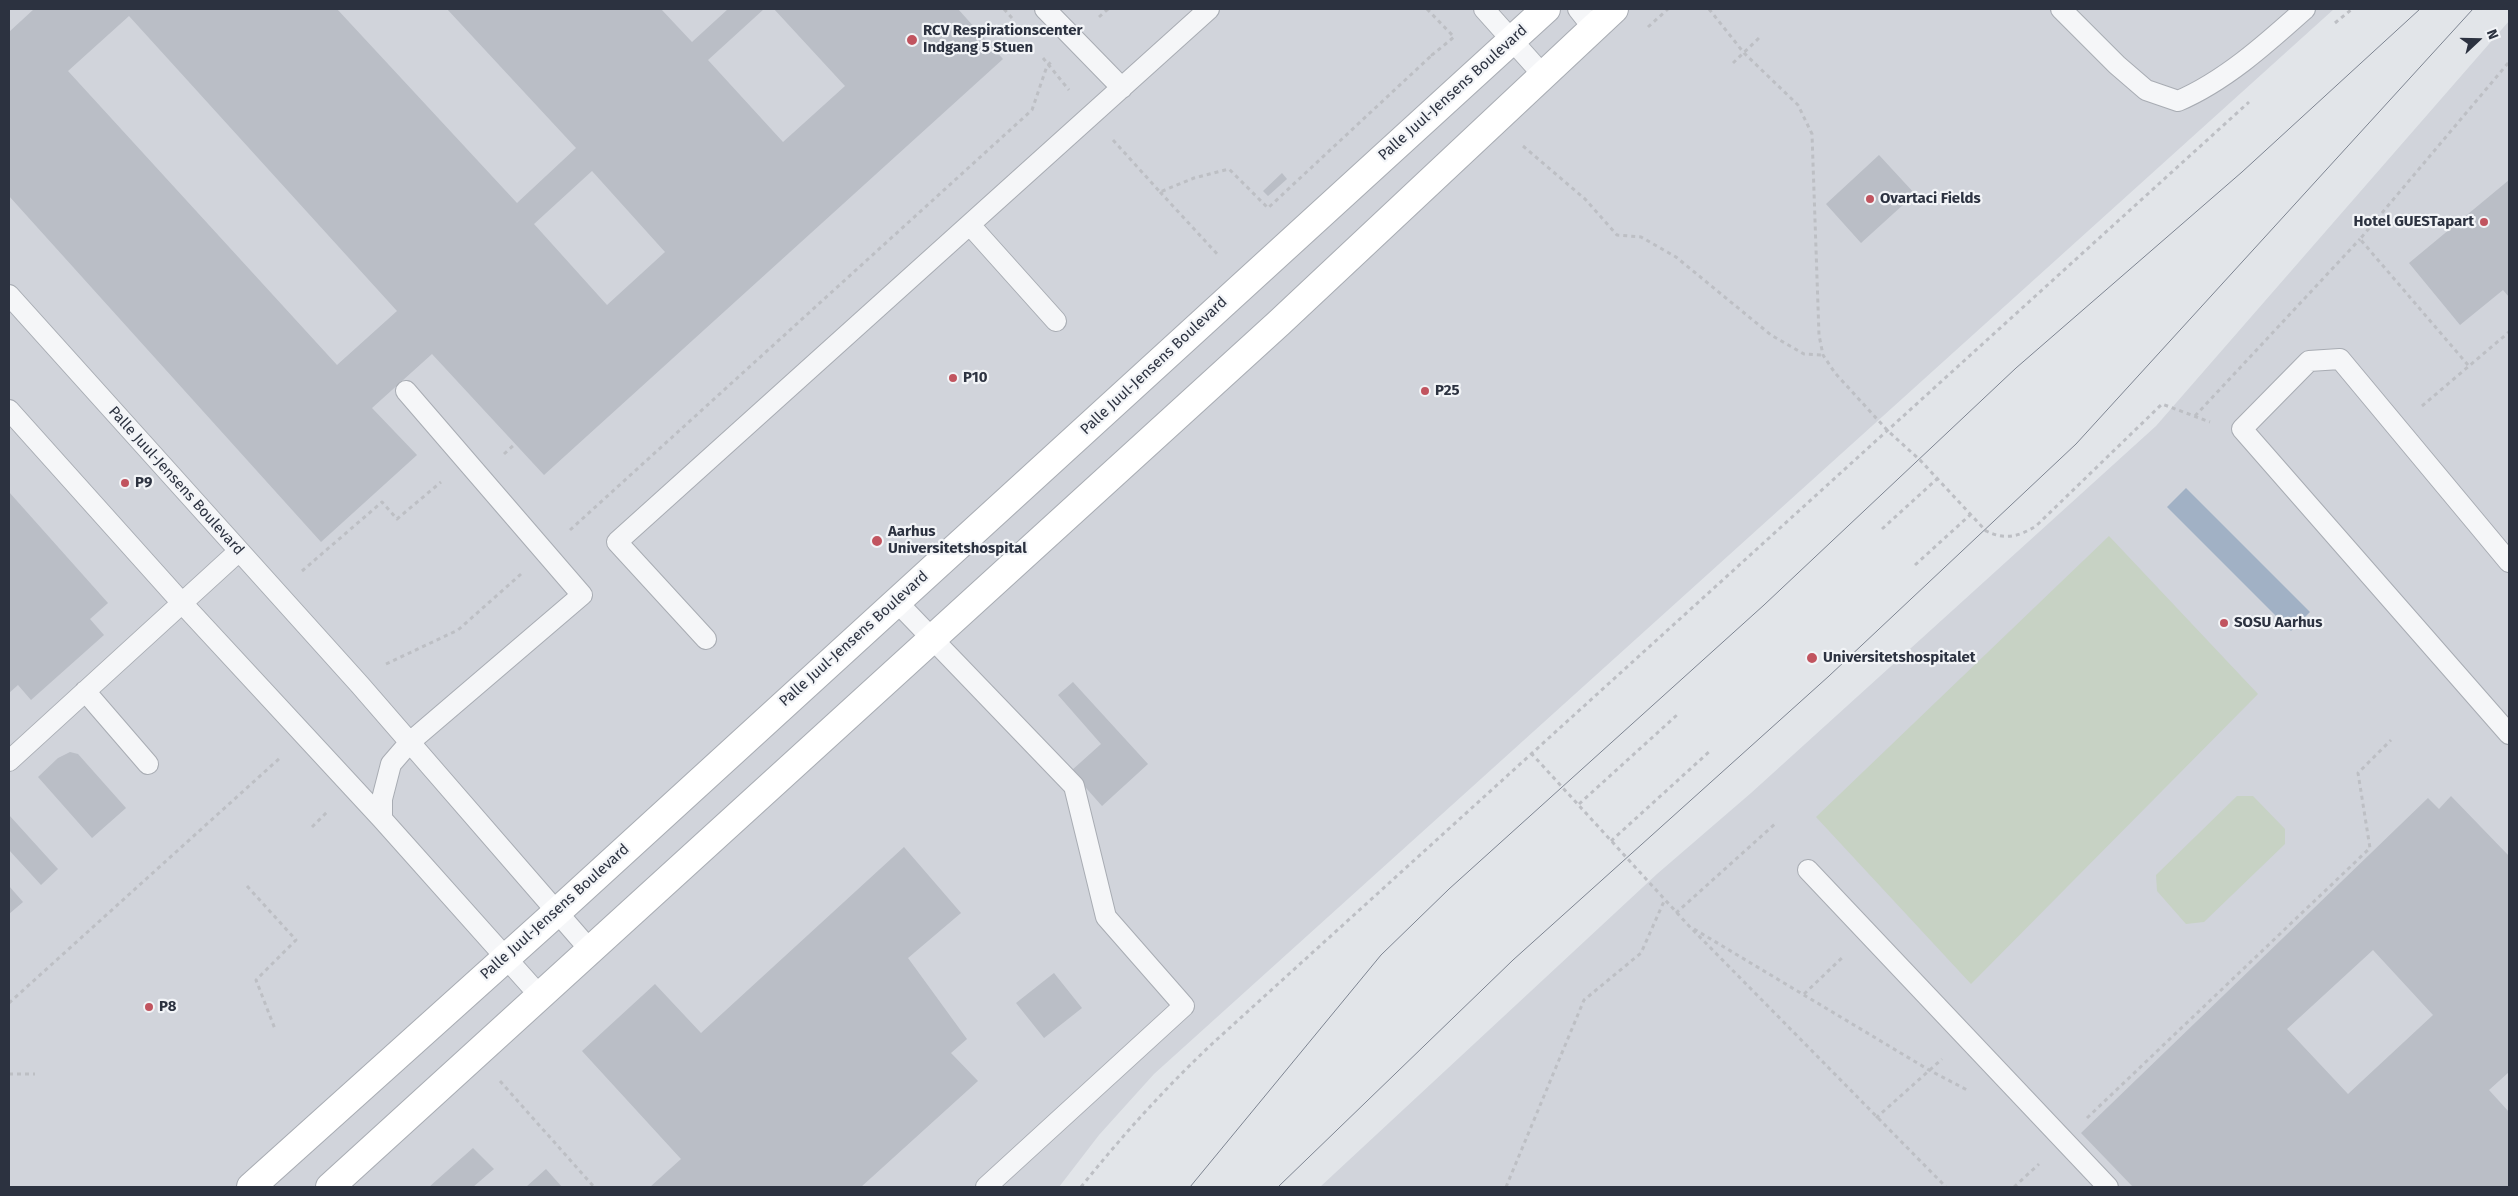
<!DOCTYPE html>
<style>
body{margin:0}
#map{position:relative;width:2518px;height:1196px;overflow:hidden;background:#e2e5e9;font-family:"Fira Sans",sans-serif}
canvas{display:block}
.frame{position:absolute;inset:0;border:10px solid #2c3240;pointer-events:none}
.north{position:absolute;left:2453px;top:15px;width:50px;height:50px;-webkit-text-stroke:4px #f2f4f7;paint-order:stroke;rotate:69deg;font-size:14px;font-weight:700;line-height:20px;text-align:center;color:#2c3240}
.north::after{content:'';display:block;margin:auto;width:18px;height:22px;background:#2c3240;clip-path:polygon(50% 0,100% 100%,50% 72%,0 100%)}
</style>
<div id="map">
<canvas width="2518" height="1196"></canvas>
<div class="frame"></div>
<div class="north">N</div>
</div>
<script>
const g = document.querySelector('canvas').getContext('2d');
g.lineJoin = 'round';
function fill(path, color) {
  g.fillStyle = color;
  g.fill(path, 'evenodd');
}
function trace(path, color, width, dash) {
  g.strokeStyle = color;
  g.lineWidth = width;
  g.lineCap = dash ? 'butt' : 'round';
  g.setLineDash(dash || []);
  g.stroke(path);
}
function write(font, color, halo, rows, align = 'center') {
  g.font = font + ' "Fira Sans",sans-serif';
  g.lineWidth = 4.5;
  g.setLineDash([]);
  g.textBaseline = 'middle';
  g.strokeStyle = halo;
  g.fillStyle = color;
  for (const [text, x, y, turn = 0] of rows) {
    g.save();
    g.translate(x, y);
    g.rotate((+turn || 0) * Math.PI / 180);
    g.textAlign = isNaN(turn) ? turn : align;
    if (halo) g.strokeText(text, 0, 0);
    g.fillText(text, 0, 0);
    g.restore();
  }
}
fill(new Path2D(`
 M 9,9 L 2334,9 L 1154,1074 L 1099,1135 L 1059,1187 L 9,1187 Z
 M 2509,21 L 2509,1187 L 1320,1187 L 1657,874 L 1751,793 L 2156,426 Z`), '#d1d4db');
fill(new Path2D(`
 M 2109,536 L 2258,694 L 1971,984 L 1816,817 Z
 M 2237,796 L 2253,796 L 2285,829 L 2285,844 L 2204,922 L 2186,924 L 2157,891 L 2156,875 Z`), '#c7d2c4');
fill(new Path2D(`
 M 2186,488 L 2310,612 L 2291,631 L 2167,507 Z`), '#a1b1c5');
fill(new Path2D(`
 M 34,9 L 337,9 L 517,203 L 576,148 L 447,9 L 661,9 L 692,42 L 728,9 L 764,9 L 708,60 L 783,142 L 845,86 L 774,9 L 958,9 L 1003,59 L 544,475 L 432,354 L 372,408 L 417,455 L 321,542 L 9,196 L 9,32 ZM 129,16 L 397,311 L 337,365 L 68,71 ZM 592,171 L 665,252 L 607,305 L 534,224 Z
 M 1879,155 L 1915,194 L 1861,243 L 1826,204 Z
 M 1282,173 L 1287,179 L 1268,196 L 1263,191 Z
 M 2509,180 L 2509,297 L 2503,290 L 2460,325 L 2409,263 Z
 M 9,492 L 108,603 L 90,619 L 104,635 L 31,700 L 18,685 L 9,693 Z
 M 1073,682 L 1148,764 L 1102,806 L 1071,771 L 1101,744 L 1058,695 Z
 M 70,752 L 78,754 L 126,808 L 92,838 L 38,777 L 58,758 Z
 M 2451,796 L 2509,856 L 2509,1072 L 2489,1090 L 2509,1112 L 2509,1187 L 2133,1187 L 2081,1133 L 2428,798 L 2439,809 ZM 2373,950 L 2433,1015 L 2348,1094 L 2287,1029 Z
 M 9,815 L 58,869 L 41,885 L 9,850 Z
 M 904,847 L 961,913 L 908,958 L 967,1039 L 951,1053 L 978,1081 L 861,1187 L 650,1187 L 681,1159 L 582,1051 L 655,984 L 701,1033 Z
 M 9,886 L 23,902 L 9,914 Z
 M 1054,973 L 1082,1008 L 1044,1038 L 1016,1003 Z
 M 473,1148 L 494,1169 L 473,1187 L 429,1187 Z
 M 546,1169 L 562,1187 L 526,1187 Z`), '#babec6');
const lane = new Path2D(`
 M 1045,9 L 1122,88
 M 1484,9 L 1543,75
 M 1578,9 L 1593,28
 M 2061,9 L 2117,65 L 2146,90 L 2178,101 C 2225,81 2267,43 2305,9
 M 970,225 L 1056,321
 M 9,295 L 360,685 L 590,950
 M 9,410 L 182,603 L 382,819 L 540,996
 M 2509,562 L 2340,359 L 2309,361 L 2242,429 L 2509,734
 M 896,601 L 1074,786 L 1106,917 L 1184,1006 L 986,1187
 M 706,639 L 617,542 L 1209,9
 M 85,691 L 148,764
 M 9,761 L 239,551
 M 382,819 L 382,799 L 391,764 L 410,742 L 582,595 L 406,391
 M 1808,870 L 2108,1187`);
const secondary = new Path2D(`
 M 251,1187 L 557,912 L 1546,9
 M 330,1187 L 1279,323 L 1614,9`);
trace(lane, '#a8acb3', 22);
trace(secondary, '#a8acb3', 30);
trace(new Path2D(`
 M 1004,9 L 1012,18
 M 1427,9 L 1454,37 L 1432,55 L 1434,57
 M 1709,9 L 1744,53 L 1798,105 L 1812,134 L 1819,335 L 1823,355 L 1835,373 L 1888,431 L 1920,460 L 1986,531 C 2005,540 2018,537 2036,526 L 2162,404 L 2210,422
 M 1099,17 L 1108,9
 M 2335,23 L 2352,9
 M 1648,27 L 1668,9
 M 1043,58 L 1069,90
 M 1733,63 L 1760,37
 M 1113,140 L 1160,192 L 1194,178 L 1229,169 L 1268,208 L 1432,55
 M 1523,146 L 1585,199 L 1617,235 L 1641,237 L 1676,257 L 1771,335 L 1804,354 L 1823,355
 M 1160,192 L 1219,256
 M 2468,365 L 2360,239 L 2509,62
 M 2422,406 L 2509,332
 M 2195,416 L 2360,239
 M 504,454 L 516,443
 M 1882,529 L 1938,478
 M 570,530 L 1032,110 L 1047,66 L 1051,62
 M 1915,565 L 1970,515
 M 302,571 L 382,502 L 397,519 L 441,482
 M 386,664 L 458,630 L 521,574
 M 1531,753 L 1689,926 L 1946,1187
 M 1579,804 L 1677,715
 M 312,827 L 328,811
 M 1611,841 L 1710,751
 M 247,886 L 296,940 L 256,980 L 275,1029
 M 1676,913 L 1776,823
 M 1694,929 L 1929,1070 L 1969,1091
 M 1804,994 L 1844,956
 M 9,1003 L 281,757
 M 9,1074 L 35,1074
 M 500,1081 L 594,1187
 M 1876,1118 L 1942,1059
 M 2087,1118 L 2370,848 L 2358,773 L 2391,740
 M 1081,1187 C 1122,1136 1165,1088 1213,1043 L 2249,102
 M 1506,1187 L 1584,1000 L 1641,953 L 1665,899
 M 2014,1187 L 2039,1164`), '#bdbfc4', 3, [4, 4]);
trace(lane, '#f5f6f8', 20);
trace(secondary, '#fff', 28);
trace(new Path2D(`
 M 1190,1187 L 1381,955 L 1449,889 L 1764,605 L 2016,368 L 2242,172 L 2420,9
 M 1278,1187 L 1513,960 L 1829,676 L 2076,444 L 2473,9`), '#7d8491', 1);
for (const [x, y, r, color] of [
 [912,40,6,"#c1545f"],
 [1870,199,5,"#c1545f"],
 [2484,222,5,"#c1545f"],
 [953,378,5,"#c1545f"],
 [1425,391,5,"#c1545f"],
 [125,483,5,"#c1545f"],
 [877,541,6,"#c1545f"],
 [2224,623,5,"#c1545f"],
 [1812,658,6,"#c1545f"],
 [149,1007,5,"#c1545f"]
]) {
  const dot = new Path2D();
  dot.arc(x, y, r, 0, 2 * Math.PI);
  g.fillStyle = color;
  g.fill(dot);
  trace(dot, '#f2f4f7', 2);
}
write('bold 15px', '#2c3240', '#f2f4f7', [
 ["RCV Respirationscenter",923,31],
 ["Indgang 5 Stuen",923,48],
 ["Ovartaci Fields",1880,199],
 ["Hotel GUESTapart",2474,222,"right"],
 ["P10",963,378],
 ["P25",1435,391],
 ["P9",135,483],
 ["Aarhus",888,532],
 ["Universitetshospital",888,549],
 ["SOSU Aarhus",2234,623],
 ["Universitetshospitalet",1823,658],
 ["P8",159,1007]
], 'left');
write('15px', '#2c3240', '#f2f4f7', [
 ["Palle Juul-Jensens Boulevard",1453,93,-42],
 ["Palle Juul-Jensens Boulevard",1154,366,-43],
 ["Palle Juul-Jensens Boulevard",176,481,48],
 ["Palle Juul-Jensens Boulevard",854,639,-42],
 ["Palle Juul-Jensens Boulevard",555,912,-42]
]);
</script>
